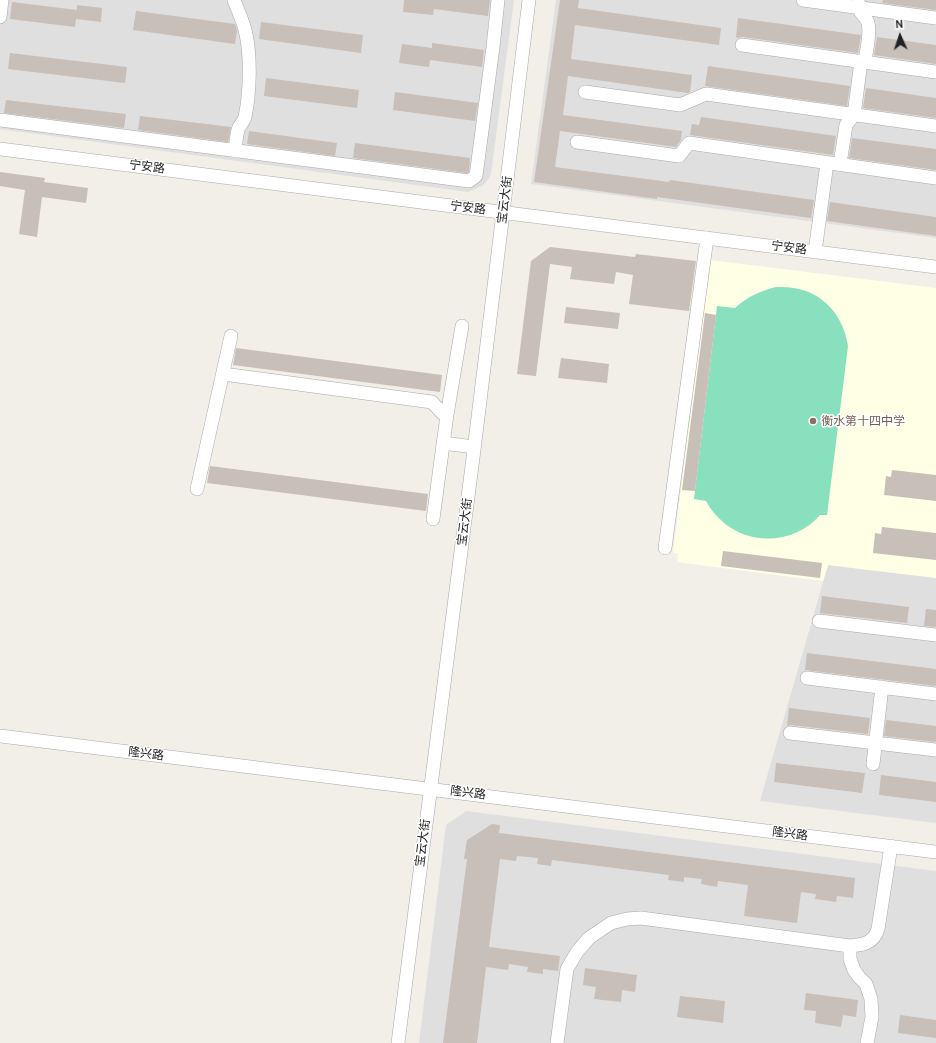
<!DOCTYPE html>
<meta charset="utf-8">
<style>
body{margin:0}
#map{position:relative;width:936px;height:1043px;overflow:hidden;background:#f2efe9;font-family:Cabin,sans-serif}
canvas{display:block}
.north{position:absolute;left:880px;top:16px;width:40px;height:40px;-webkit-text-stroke:3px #fff;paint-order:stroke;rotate:357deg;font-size:11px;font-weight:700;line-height:16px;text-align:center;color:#222}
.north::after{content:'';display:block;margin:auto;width:14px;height:18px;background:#222;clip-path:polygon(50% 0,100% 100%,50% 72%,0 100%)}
</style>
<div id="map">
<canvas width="936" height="1043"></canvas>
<div class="north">N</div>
</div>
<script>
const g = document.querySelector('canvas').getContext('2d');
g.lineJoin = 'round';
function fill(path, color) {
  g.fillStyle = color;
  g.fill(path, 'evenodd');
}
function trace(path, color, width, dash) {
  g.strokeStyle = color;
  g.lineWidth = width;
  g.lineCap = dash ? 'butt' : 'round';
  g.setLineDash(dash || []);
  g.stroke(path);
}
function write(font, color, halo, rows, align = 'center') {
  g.font = font + ' Cabin,"Noto Sans SC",sans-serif';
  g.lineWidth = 3;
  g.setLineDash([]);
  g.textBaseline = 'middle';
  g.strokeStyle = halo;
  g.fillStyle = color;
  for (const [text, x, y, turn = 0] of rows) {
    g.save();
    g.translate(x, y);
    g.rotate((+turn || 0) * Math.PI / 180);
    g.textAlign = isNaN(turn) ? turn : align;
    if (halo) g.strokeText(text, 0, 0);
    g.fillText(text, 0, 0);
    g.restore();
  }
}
fill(new Path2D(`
 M 0,0 L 514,0 L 491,174 L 488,180 L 482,186 L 468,192 L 0,129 Z
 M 556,0 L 936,0 L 936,238 L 531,184 Z
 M 828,565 L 936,578 L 936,823 L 760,801 Z
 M 466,811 L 936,871 L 936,1043 L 419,1043 L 446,825 Z`), '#e0dfdf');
fill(new Path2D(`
 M 710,260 L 936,288 L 936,578 L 828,565 L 823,581 L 677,562 L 678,554 L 673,553 Z`), '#ffffe5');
fill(new Path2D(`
 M 776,287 C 815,285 842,308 848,346 L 827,515 L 820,515 C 796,543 752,547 723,522 C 716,516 710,509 706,501 L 694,499 L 717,306 L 735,308 C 747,297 760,291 776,287 Z`), '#88e0be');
fill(new Path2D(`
 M 404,0 L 490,0 L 488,16 L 434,9 L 433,15 L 403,12 Z
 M 560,0 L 579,0 L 578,8 L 721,28 L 719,45 L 575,25 L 571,59 L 692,75 L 690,92 L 688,93 L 568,76 L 563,115 L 682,131 L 681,140 L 676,147 L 560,131 L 555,167 L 669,182 L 670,180 L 814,200 L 811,218 L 657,197 L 657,199 L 534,182 Z
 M 883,0 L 936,0 L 936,10 L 882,3 Z
 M 12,2 L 77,10 L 77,5 L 102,8 L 101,22 L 76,19 L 75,27 L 10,19 Z
 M 136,11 L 235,24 L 237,31 L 235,44 L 133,30 Z
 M 738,18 L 861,35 L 858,53 L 743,37 L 736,38 Z
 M 261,22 L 363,35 L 361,53 L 259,39 Z
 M 877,37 L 936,45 L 936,64 L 874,55 Z
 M 432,43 L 484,50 L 482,67 L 430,60 L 429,67 L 399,63 L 402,44 L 432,48 Z
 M 10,53 L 127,67 L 125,83 L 8,69 Z
 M 708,66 L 850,86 L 847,106 L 705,86 Z
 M 266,78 L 359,90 L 357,108 L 264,96 Z
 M 866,88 L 936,98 L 936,118 L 863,108 Z
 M 395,92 L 478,103 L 475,121 L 393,110 Z
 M 6,100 L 126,114 L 124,128 L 4,113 Z
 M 140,116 L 231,127 L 228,142 L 138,130 Z
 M 701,117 L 836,136 L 833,155 L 690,135 L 692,124 L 699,125 Z
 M 249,131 L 337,143 L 335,156 L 247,144 Z
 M 852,138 L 936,149 L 936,170 L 849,158 Z
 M 355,143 L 470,158 L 469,172 L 467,173 L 353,158 Z
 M 0,172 L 45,178 L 44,182 L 88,188 L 86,203 L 42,197 L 37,237 L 19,234 L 25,190 L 0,186 Z
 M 830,202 L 936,217 L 936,236 L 827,221 Z
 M 550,247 L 635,257 L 636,254 L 696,261 L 689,311 L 629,304 L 633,275 L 616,272 L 614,284 L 570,279 L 572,267 L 550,264 L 536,376 L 517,374 L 531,261 Z
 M 566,307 L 620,313 L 618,329 L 564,323 Z
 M 705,313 L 716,315 L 695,491 L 682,490 Z
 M 236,348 L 442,375 L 440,392 L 233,365 Z
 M 561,358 L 609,364 L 607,383 L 558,378 Z
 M 210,466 L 428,494 L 426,511 L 207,483 Z
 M 892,470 L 936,475 L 936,501 L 884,495 L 886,476 L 891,477 Z
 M 882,527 L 936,533 L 936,560 L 873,553 L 875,533 L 881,534 Z
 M 723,551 L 822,563 L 820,578 L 721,566 Z
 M 822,596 L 909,607 L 907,623 L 820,613 Z
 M 926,609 L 936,610 L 936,627 L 924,626 Z
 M 807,653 L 936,669 L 936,686 L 805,670 Z
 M 789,708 L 870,718 L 868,734 L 791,725 L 787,726 Z
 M 886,720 L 936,726 L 936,742 L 884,736 Z
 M 776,763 L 865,773 L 862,793 L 774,782 Z
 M 881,775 L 936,782 L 936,802 L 879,795 Z
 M 492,824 L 500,825 L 499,833 L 855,878 L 853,898 L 837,896 L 836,902 L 815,899 L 816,894 L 801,892 L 797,923 L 744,916 L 748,885 L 718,881 L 717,887 L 701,884 L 702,879 L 684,877 L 684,882 L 668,880 L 669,875 L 552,860 L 551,866 L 537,864 L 538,858 L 517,856 L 516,861 L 500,859 L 489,947 L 560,956 L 558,971 L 543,969 L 543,974 L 527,972 L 528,967 L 509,964 L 508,970 L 486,967 L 477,1043 L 443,1043 L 467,859 L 464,859 L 467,840 Z
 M 585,968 L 637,975 L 635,992 L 622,990 L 621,1002 L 594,999 L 596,987 L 583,985 Z
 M 806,993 L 858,1000 L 856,1017 L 843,1015 L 841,1027 L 815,1023 L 816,1011 L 804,1010 Z
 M 680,996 L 725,1001 L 723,1023 L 677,1017 Z
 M 900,1015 L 936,1020 L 936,1038 L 898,1033 Z`), '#c7bfb8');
const minor = new Path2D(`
 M 234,0 C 238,11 244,23 246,34 C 251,58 250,93 245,117 C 244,121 241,124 239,127 C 236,135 236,143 235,151
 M 803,0 L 936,18
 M 859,4 C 857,13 866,15 868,23 C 871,35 866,50 865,62
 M 0,17 L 2,0
 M 742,45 L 936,72
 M 585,92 L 680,105 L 706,94 L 936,126
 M 0,120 L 469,181 L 476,176 L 493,47 L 498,0
 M 577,142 L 679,156 L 689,143 L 936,178
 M 0,149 L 936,267
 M 840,164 L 846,125 L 854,115 L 861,61
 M 815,252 L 827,163
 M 223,374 L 432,402 L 442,413 L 447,415
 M 443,443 L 474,447
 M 197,489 L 231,336
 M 433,519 L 447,415 L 462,326
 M 665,548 L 707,238
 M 819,621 L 936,635
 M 807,678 L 936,694
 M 790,733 L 936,750
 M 0,736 L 936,852
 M 873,764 L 882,687
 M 850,946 L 850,959 L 854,970 L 859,977 L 866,984 L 871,999 L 872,1017 L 867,1043
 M 398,1043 L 474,450 L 529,0
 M 557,1043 L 567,969 L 577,952 L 589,938 L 611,923 L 627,919 L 641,918 L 850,946 C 863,945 874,943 878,929 L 891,846`);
trace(minor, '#a9a9a9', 14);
trace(minor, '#fff', 13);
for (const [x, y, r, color] of [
 [813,421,4,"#8d6e63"]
]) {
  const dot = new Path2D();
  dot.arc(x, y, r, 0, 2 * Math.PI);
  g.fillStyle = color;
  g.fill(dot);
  trace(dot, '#fff', 1.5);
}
write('12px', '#222', '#fff', [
 ["宁安路",147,167,7],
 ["宝云大街",505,200,-83],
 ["宁安路",468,208,7],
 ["宁安路",789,248,7],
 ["宝云大街",465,522,-83],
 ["隆兴路",146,754,7],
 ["隆兴路",468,793,7],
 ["隆兴路",790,834,7],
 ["宝云大街",423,843,-83]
]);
write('12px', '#785e54', '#fff', [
 ["衡水第十四中学",821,421]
], 'left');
</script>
